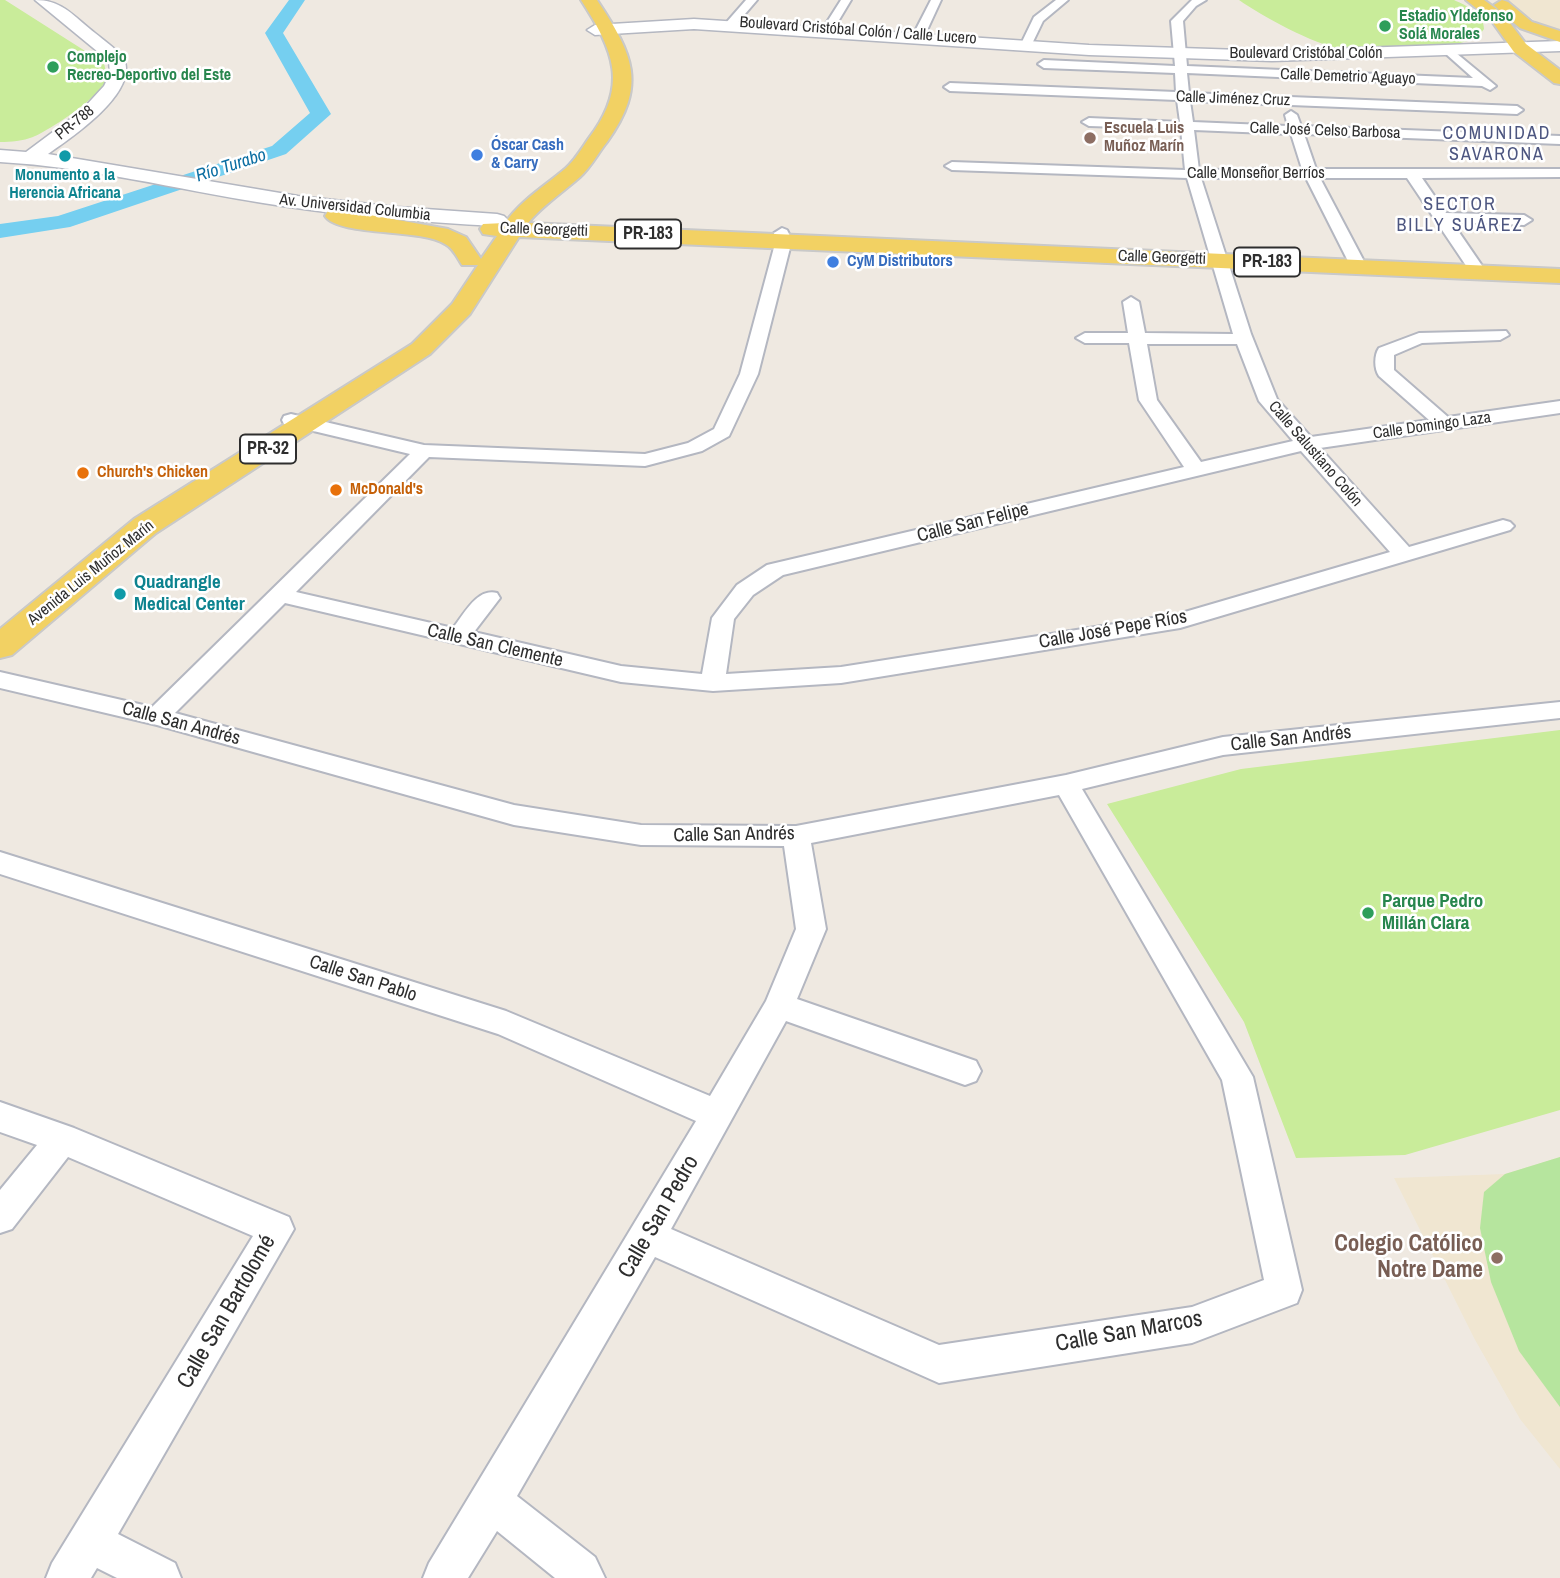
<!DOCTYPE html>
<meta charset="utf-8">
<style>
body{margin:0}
canvas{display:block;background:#efe9e1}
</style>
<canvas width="1560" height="1578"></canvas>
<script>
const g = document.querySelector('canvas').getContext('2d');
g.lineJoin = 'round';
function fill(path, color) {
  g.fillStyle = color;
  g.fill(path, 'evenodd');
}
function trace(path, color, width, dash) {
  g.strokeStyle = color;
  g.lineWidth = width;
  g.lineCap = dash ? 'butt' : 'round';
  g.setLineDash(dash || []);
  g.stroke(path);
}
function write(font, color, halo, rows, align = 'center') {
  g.font = font + ' "Archivo Narrow",sans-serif';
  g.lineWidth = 5;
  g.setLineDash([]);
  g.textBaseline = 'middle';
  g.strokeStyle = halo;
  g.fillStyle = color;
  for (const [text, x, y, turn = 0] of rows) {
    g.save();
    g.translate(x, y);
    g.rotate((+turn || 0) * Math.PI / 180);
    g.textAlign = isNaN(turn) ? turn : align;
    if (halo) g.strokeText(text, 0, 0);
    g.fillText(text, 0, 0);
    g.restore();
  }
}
fill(new Path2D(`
 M 1505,0 L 1560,0 L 1560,33 L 1543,26 Z
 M 1560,1157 L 1560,1469 L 1520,1419 L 1474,1338 L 1394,1178 L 1505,1174 Z`), '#f0e6d1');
fill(new Path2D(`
 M 1560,1157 L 1560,1407 L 1519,1351 L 1491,1282 L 1480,1228 L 1484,1192 L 1505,1174 Z`), '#b6e59e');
fill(new Path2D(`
 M 0,0 L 5,0 L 104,63 C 105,68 107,74 106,79 C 101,97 50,130 33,137 C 23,141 11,142 0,142 Z
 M 1239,0 L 1454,0 C 1467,6 1484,13 1484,29 C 1468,56 1371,48 1341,49 C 1313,44 1262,16 1239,0 Z
 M 1560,730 L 1560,1110 L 1405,1155 L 1296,1158 L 1244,1022 L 1107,804 L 1241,769 Z`), '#c9ec9a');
fill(new Path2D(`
 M 289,0 L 305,0 L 283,33 L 331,114 L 286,154 L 70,227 L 0,238 L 0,224 L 58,216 L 272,146 L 310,113 L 265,33 Z`), '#75cff0');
const street = new Path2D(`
 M 746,0 L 757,0 L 733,28 L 725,28 L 725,24 Z
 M 841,0 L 851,0 L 830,35 L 822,35 L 820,33 Z
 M 931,0 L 941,0 L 923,39 L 913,41 L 911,39 Z
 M 1056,0 L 1068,0 L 1043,21 L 1030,48 L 1022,48 L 1020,46 L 1034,17 Z
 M 1192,0 L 1206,0 L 1196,6 L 1183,21 L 1187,66 L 1473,78 L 1446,54 L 1446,50 L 1450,48 L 1496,86 L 1490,90 L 1482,86 L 1187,73 L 1189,93 L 1517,106 L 1523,110 L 1517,114 L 1190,101 L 1193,122 L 1288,126 L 1285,115 L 1291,111 L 1297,115 L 1301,126 L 1560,136 L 1560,144 L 1304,134 L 1316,169 L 1560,169 L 1560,177 L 1422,178 L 1446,213 L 1524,215 L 1532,220 L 1524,225 L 1452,222 L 1487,273 L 1479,278 L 1473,276 L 1407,178 L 1320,178 L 1367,267 L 1359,272 L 1351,267 L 1306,178 L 1201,178 L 1251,334 L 1277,399 L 1311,437 L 1429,420 L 1379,376 C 1374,369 1374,355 1379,348 L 1419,333 L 1506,331 L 1509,335 L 1500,340 L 1422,343 L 1394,355 L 1394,370 L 1448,417 L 1560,401 L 1560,413 L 1320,448 L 1409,547 L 1503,520 L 1510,522 L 1514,526 L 1510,530 L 1180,628 L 841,683 L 713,691 L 621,682 L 285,603 L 175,713 L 514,805 L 641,825 L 796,826 L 1066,775 L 1223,737 L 1560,702 L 1560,718 L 1223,755 L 1082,789 L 1253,1077 L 1302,1290 L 1297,1303 L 1192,1343 L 939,1383 L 655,1257 L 517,1496 L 595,1557 L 605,1578 L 555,1578 L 497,1531 L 468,1578 L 423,1578 L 429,1563 L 696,1121 L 498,1034 L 0,874 L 0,852 L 506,1011 L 710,1096 L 766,1001 L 796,929 L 784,846 L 641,845 L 514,825 L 157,725 L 0,688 L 0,672 L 152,707 L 410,454 L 284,424 L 282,420 L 284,416 L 291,414 L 424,445 L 645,454 L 688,443 L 714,429 L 740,374 L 776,240 L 774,233 L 782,228 L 787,230 L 792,240 L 758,374 L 729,436 L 702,451 L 645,466 L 429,457 L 296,592 L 453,628 C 465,613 477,588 497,593 L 500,598 L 474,632 L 621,666 L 702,674 L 712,618 L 737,585 L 767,565 L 1184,467 L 1139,400 L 1129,343 L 1085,343 L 1076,338 L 1085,333 L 1128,333 L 1123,302 L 1131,297 L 1139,302 L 1145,333 L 1233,334 L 1187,178 L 952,170 L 945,166 L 952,162 L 1185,170 L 1181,129 L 1089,126 L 1082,122 L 1089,118 L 1180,122 L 1177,100 L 950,91 L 944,87 L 950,83 L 1176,92 L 1175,73 L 1044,68 L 1038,64 L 1044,60 L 1175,66 L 1171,21 ZM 1194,130 L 1291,134 L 1302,169 L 1199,170 ZM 1147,344 L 1237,344 L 1259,401 L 1293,441 L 1201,462 L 1157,400 ZM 1301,451 L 1390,552 L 1178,614 L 841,667 L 726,674 L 734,619 L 753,595 L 783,575 ZM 1059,795 L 1222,1080 L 1264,1280 L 1192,1307 L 939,1345 L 671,1229 L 786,1021 L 965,1085 L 976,1081 L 981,1071 L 976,1061 L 797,999 L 826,929 L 811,843 Z
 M 0,1102 L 74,1128 L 289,1217 L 294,1229 L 118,1534 L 175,1563 L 181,1578 L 117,1578 L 97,1568 L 91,1578 L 46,1578 L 52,1563 L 253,1236 L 68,1157 L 12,1229 L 0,1233 L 0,1190 L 37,1145 L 0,1132 Z`);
const secondary = new Path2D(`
 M 35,0 C 60,0 71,13 90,29 C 98,36 123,53 125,62 C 135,95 71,138 48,154 L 298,196 L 397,207 L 497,214 L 504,216 L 508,220 L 504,224 L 497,226 C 419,222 341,216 263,203 C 175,189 89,167 0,162 L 0,150 L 26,152 L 81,111 L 104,86 L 110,74 L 109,61 Z
 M 694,19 L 1089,45 L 1272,51 L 1560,41 L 1560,51 L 1272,61 L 1089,55 L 694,29 L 595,35 L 587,30 L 595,25 Z`);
const primary = new Path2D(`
 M 581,0 L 597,0 C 633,54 648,85 607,142 C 598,153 591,167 580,177 C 563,192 543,205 528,223 L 1560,269 L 1560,283 L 519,237 L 470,314 L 430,354 L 156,533 L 12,655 L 0,658 L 0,629 L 134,519 L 412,344 L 452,304 L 478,265 L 462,265 C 457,257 453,248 445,244 C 420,228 339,237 325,216 L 328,211 L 336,209 L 448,229 L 466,237 L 481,259 L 497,236 L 483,234 L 480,229 L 483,224 L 505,223 C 521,200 545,186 566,168 C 575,160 582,148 589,138 C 629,86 614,51 581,0 Z
 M 1466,0 L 1484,0 L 1502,13 L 1494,5 L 1502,0 L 1508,2 L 1532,22 L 1560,31 L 1560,42 L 1520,28 L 1503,14 L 1526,44 L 1560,70 L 1560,84 L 1554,83 L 1514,52 L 1491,20 Z`);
trace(street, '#b4b7c1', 4);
trace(secondary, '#b4b7c1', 3);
trace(primary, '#c9c9c9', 4);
fill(street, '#fff');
fill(secondary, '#fff');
fill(primary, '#f2d163');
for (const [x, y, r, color] of [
 [1385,26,7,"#2e9e5b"],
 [53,67,7,"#2e9e5b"],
 [1090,138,7,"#8d6e63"],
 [477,155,7,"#3f7fe0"],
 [65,156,7,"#0f9aa8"],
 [833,262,7,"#3f7fe0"],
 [83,473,7,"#e8710a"],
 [336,490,7,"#e8710a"],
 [120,594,7,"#0f9aa8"],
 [1368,913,7,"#2e9e5b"],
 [1497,1258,7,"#8d6e63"]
]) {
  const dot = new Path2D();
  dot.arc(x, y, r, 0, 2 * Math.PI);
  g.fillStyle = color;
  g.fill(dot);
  trace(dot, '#fff', 2.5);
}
write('bold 16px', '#27864d', '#fff', [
 ["Estadio Yldefonso",1399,17],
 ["Solá Morales",1399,35],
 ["Complejo",67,58],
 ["Recreo-Deportivo del Este",67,76]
], 'left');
write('16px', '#2e2e2e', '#fff', [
 ["Boulevard Cristóbal Colón / Calle Lucero",858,31,4],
 ["Boulevard Cristóbal Colón",1306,54],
 ["Calle Demetrio Aguayo",1348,77,2],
 ["Calle Jiménez Cruz",1233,99,2],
 ["PR-788",75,123,-39],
 ["Calle José Celso Barbosa",1325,131,2],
 ["Calle Monseñor Berríos",1256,174],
 ["Av. Universidad Columbia",355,208,6],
 ["Calle Georgetti",544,230,2],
 ["Calle Georgetti",1162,258,2],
 ["Calle Domingo Laza",1432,426,-8],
 ["Calle Salustiano Colón",1315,454,49],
 ["Avenida Luis Muñoz Marín",91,573,-39]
]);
write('bold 16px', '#785e54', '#fff', [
 ["Escuela Luis",1104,129],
 ["Muñoz Marín",1104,147]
], 'left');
write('bold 16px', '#366cbe', '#fff', [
 ["Óscar Cash",491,146],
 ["& Carry",491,164],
 ["CyM Distributors",847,262]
], 'left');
write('bold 16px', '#0d838f', '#fff', [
 ["Monumento a la",65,176],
 ["Herencia Africana",65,194]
]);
write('bold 16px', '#c56008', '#fff', [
 ["Church's Chicken",97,473],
 ["McDonald's",350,490]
], 'left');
g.letterSpacing = '2px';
write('18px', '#4d5680', '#fff', [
 ["COMUNIDAD",1497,134],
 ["SAVARONA",1497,155],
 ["SECTOR",1460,205],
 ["BILLY SUÁREZ",1460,226]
]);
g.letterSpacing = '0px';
write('italic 18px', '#0d6fa3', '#fff', [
 ["Río Turabo",231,166,-18]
]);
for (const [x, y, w] of [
 [648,234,66],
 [1267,262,66],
 [268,449,56]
]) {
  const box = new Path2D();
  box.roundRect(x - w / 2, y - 14.5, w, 29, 5);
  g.fillStyle = '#fff';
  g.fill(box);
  trace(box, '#2e2e2e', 2);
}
write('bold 18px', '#2e2e2e', null, [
 ["PR-183",648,234],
 ["PR-183",1267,262],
 ["PR-32",268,449]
]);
write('19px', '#2e2e2e', '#fff', [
 ["Calle San Felipe",973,523,-14],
 ["Calle José Pepe Ríos",1113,630,-10],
 ["Calle San Clemente",495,646,13],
 ["Calle San Andrés",181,724,15],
 ["Calle San Andrés",1291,739,-6],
 ["Calle San Andrés",734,835,-1],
 ["Calle San Pablo",363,979,18]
]);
write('bold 19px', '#0d838f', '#fff', [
 ["Quadrangle",134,583],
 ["Medical Center",134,605]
], 'left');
write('bold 19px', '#27864d', '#fff', [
 ["Parque Pedro",1382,902],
 ["Millán Clara",1382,924]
], 'left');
write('23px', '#2e2e2e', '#fff', [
 ["Calle San Pedro",659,1217,-60],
 ["Calle San Bartolomé",227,1312,-60],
 ["Calle San Marcos",1129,1332,-10]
]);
write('bold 23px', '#785e54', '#fff', [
 ["Colegio Católico",1483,1245],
 ["Notre Dame",1483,1271]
], 'right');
</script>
